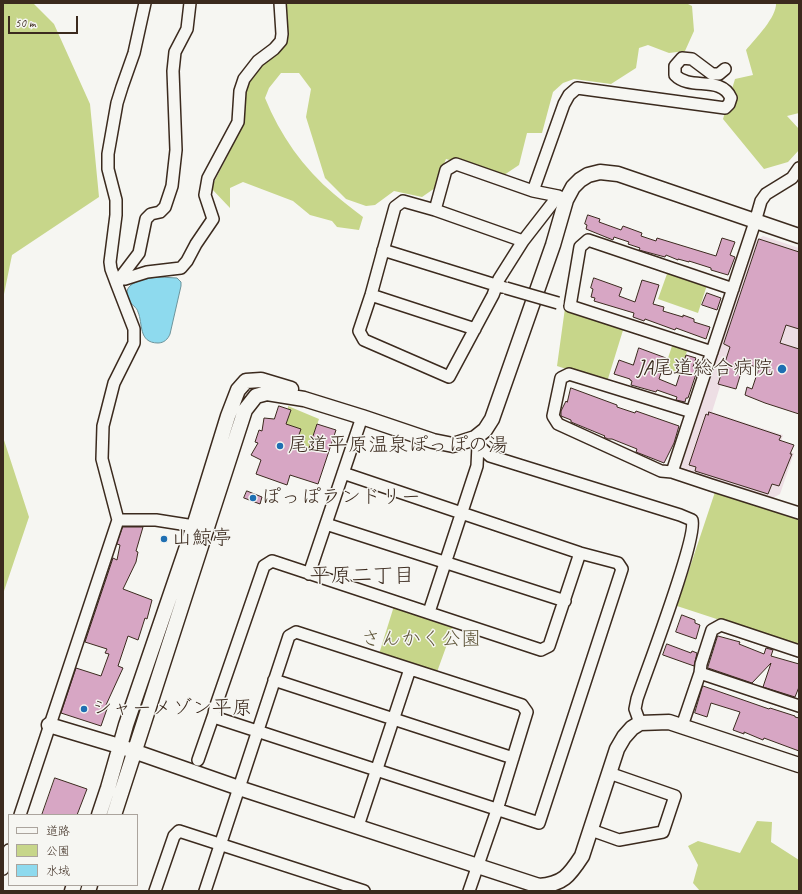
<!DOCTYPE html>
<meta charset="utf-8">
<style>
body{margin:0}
#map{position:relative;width:802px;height:894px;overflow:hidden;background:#f6f6f2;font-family:Caveat,"Klee One",sans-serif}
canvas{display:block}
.frame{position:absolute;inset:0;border:4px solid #3b2a1e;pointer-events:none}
.legend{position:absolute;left:8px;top:814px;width:130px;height:72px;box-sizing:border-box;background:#f6f6f2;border:1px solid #aba49d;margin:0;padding:5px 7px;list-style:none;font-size:12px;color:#3b2a1e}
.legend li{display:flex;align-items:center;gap:8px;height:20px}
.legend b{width:20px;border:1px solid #aba49d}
.scale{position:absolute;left:8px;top:16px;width:70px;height:18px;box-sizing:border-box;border:2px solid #3b2a1e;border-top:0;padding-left:5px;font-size:12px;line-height:14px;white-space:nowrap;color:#3b2a1e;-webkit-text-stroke:3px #f6f6f2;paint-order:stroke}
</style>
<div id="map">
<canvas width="802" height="894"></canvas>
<div class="frame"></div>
<ul class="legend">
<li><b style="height:5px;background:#f6f6f2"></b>道路</li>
<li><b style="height:11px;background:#c7d68a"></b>公園</li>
<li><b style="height:11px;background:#8edaee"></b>水域</li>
</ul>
<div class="scale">50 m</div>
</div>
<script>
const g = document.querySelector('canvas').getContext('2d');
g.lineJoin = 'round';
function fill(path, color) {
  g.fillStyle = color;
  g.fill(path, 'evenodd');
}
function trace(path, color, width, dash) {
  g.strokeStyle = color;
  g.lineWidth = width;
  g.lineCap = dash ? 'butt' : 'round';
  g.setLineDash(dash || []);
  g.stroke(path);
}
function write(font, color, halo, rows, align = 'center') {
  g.font = font + ' Caveat,"Klee One",sans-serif';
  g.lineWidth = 3;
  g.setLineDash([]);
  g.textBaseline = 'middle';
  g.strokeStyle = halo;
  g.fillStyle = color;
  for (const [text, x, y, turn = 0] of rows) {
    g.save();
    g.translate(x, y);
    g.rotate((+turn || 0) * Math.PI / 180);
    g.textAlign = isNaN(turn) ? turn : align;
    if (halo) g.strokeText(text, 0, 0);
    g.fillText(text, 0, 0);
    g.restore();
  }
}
fill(new Path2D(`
 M 763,236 L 799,248 L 799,380 L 729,358 L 712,412 L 783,435 L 779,448 L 794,453 L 780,494 L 773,498 L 685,472 L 681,466 L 755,241 Z`), '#eddee4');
fill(new Path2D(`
 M 3,3 L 33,3 L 54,24 L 90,104 L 99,197 L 12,255 L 3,299 Z
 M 285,3 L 686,3 L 692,6 L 694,31 L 685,51 L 669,53 L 648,45 L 639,48 L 636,68 L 611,84 L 574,79 L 563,83 L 553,92 L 542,133 L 527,133 L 519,165 L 504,175 L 446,159 L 435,188 L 422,197 L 394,191 L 375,205 L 366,206 L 346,199 L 325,178 L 306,117 L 311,89 L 299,73 L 281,73 L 269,88 L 265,98 C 280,135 303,168 334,194 C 343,202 353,209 363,217 L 359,230 L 337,227 L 332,221 L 310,215 L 293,201 L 243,182 L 230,188 L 230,208 L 211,188 L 229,153 L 241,124 L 246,78 L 283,40 L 288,28 L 283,9 Z
 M 776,3 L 799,3 L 799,113 L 787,116 L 799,129 L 799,150 L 788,162 L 764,169 L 723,119 L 735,79 L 753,75 L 746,50 C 755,39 777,17 776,3 Z
 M 668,271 L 707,285 L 698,313 L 658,299 Z
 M 565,308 L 624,327 L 607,382 L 557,366 Z
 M 673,343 L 688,348 L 679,375 L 664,370 Z
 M 288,406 L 319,419 L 308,451 L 295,446 L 286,424 L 290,410 L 288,409 Z
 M 3,437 L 29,517 L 3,594 Z
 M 715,492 L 799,518 L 799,646 L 677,606 Z
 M 394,606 L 454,625 L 437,672 L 379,654 Z
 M 757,821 L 772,822 L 771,842 L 799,860 L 799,891 L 700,891 L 693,883 L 698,865 L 688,846 L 698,841 L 740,853 Z`), '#c7d68a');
const water = new Path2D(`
 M 159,277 L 177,278 L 181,282 L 181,286 L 170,334 C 168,339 164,343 158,343 C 138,343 143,323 138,312 C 137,307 131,305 129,300 C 119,282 147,278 159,277 Z`);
fill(water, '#8edaee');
trace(water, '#6d949b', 1);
const building = new Path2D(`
 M 588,215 L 600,219 L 599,222 L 621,230 L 623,226 L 642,233 L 641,236 L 656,241 L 657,238 L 716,256 L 722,238 L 735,242 L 730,255 L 735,257 L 728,275 L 711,270 L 711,268 L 689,261 L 689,262 L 678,259 L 678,260 L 666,255 L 665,257 L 639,250 L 640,248 L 628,244 L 629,242 L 614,237 L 613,240 L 586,229 L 587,225 L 585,224 Z
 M 759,239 L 799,252 L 799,329 L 786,325 L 780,343 L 799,349 L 799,414 L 765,403 L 745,395 L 747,387 L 752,389 L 759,368 L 744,363 L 736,389 L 718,384 L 730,347 L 724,344 Z
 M 594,278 L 622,288 L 619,296 L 635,302 L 642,280 L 659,285 L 653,304 L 664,307 L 663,311 L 683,317 L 683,315 L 694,319 L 694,322 L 710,327 L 706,339 L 676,328 L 675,330 L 645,319 L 644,321 L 633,317 L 634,313 L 594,301 L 595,298 L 591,297 L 593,289 L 591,288 Z
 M 707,293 L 721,298 L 717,310 L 702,305 Z
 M 639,348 L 666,358 L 659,379 L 676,386 L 686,355 L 696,358 L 693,367 L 698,368 L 688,398 L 686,398 L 685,402 L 676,400 L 677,397 L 657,390 L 656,392 L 631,385 L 632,381 L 630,380 L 630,379 L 614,374 L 619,360 L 633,365 Z
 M 571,388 L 617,405 L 617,407 L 635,413 L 636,411 L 679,426 L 674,443 L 664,463 L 636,452 L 637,449 L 612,439 L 608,439 L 604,437 L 605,436 L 571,422 L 571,420 L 561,416 L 561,411 L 566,401 L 567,402 Z
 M 279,406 L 291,410 L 286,424 L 301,429 L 295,446 L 308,451 L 317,424 L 336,430 L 318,484 L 290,475 L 287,485 L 256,474 L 261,460 L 251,455 L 258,443 L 255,442 L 259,430 L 262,431 L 264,418 L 274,419 Z
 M 709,412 L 781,436 L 779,440 L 794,445 L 790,454 L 792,454 L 779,486 L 772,484 L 768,494 L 695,471 L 696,467 L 689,465 L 706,414 L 708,415 Z
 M 247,491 L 262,497 L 260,504 L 244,498 Z
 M 123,527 L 143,527 L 136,551 L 138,552 L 136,562 L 123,589 L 152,600 L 147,619 L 145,618 L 138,640 L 128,636 L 118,666 L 123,668 L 106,705 L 108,706 L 101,726 L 61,713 L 76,668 L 101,676 L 109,654 L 105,653 L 107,649 L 85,642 L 113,558 L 117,560 L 120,545 L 117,544 Z
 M 682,615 L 695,620 L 695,623 L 700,625 L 696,639 L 676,632 Z
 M 718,636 L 740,642 L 739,644 L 764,654 L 766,648 L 773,650 L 771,656 L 799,664 L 799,687 L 795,697 L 763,687 L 771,663 L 752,683 L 708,668 Z
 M 667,644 L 691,653 L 692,651 L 697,653 L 694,666 L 663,655 Z
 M 703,686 L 769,709 L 770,708 L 795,716 L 795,717 L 799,718 L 799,751 L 764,738 L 763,740 L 744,732 L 744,734 L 733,730 L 740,712 L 711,703 L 707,717 L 695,713 Z
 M 55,778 L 87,789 L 77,815 L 42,815 Z`);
fill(building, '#d7a6c4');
trace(building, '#3b2a1e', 1);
const minor = new Path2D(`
 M 533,191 L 564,104 L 569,95 L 577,88 L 725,108 L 729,104 L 731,98 C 721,75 690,91 675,75 L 675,66 L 682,58 L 692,59 L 712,74 L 719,74 L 725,69
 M 435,210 L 446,170 L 456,164 L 533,191 L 558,196 L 564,199
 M 523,241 L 435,210 L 403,201 L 395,207 L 371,295 L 359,331 L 364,340 L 449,377 L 493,295 L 499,279 L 523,241 L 558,196
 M 383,250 L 502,287
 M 120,278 L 125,279 L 147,272 L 181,268 L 187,261 L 196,244 L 213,219 L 205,195 L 208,178 L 238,122 L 240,91 L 244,79 L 258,61 L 274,49 L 281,41 L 282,34 L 280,3
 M 117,285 L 111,269 L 110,262 L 116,215 L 116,200 L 108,169 L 108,154 L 117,103 L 122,87 L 134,53 L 145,3
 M 371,295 L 475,329
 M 712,352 L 570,306 L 580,247 L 588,240 L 733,289
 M 692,412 L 569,374 L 561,378 L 553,416 L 558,424 L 661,471 L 672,472 L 711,485 L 799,513
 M 475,438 L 478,445 L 490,456 L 680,515 L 692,520 C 698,537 646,672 637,699 L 635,709 L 640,723
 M 672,472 L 755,222 L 761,201 L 766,194 L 792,178 L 799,168
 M 343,473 L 580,553 L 618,563 L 622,569 L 539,823 L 217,718 L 214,714 L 215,708 L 264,566 L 272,561 L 541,650 L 549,646 L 580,553
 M 118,520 L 102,459 L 103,426 L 114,383 L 134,343 L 134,329 L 117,285 L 120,278 L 139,253 L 146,219 L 151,214 L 160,212 L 165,207 L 172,186 L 176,150 L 173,71 L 175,52 L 187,29 L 190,3
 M 326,524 L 565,601
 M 309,574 L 362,417
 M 429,612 L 477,466 L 478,445
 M 700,673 L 799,706
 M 274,680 L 513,758
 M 682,726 L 700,673 L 701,664 L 712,630 L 721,625 L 799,651
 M 198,760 L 214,714
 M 20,815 L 118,520 L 156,520 L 194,526
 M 358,826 L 410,669
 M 591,830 L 619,840 L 663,832 L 675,796 L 609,773
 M 3,869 L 9,850
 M 155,891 L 174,836 L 179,831 L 364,891
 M 205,891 L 289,636 L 296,632 L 522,705 L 527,712 L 497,810 L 469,891`);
const tertiary = new Path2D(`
 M 49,725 L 119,746 L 239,788 L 539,886 C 563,884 569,876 582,856 L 617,749 L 624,737 L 632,728 L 640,723 L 669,722 L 799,765
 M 99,815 L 108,788 L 126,725 L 194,526 L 228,416 L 238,390 L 246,381 L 261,380 L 291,389
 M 114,815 L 245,410 L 256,396 L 267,393 L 304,399 L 362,417 L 433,441 L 453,445 L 475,438 L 485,430 L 492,419 L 553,245 L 566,200 L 573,187 L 580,180 L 588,175 L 600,172 L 618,174 L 799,236
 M 72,891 L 74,885
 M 88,891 L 90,885`);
trace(minor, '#3b2a1e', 14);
trace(tertiary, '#3b2a1e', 17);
trace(minor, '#f6f6f2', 11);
trace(tertiary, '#f6f6f2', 14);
const minorBridge = new Path2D(`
 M 506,288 L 558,303`);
trace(minorBridge, '#3b2a1e', 14, []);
trace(minorBridge, '#f6f6f2', 11);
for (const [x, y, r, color] of [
 [782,369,5,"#1f6fb2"],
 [280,446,4,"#1f6fb2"],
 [253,498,4,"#1f6fb2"],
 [164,539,4,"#1f6fb2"],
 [84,709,4,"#1f6fb2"]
]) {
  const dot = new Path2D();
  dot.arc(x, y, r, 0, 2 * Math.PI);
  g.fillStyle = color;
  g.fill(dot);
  trace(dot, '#f6f6f2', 1.5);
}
write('20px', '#3b2a1e', '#f6f6f2', [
 ["JA尾道総合病院",773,369,"right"],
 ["尾道平原温泉ぽっぽの湯",288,446],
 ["ぽっぽランドリー",261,498],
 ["山鯨亭",172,539],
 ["シャーメゾン平原",92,709]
], 'left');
write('20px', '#5e5539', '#f6f6f2', [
 ["さんかく公園",421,640]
]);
write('21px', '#3b2a1e', '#f6f6f2', [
 ["平原二丁目",362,576]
]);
</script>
